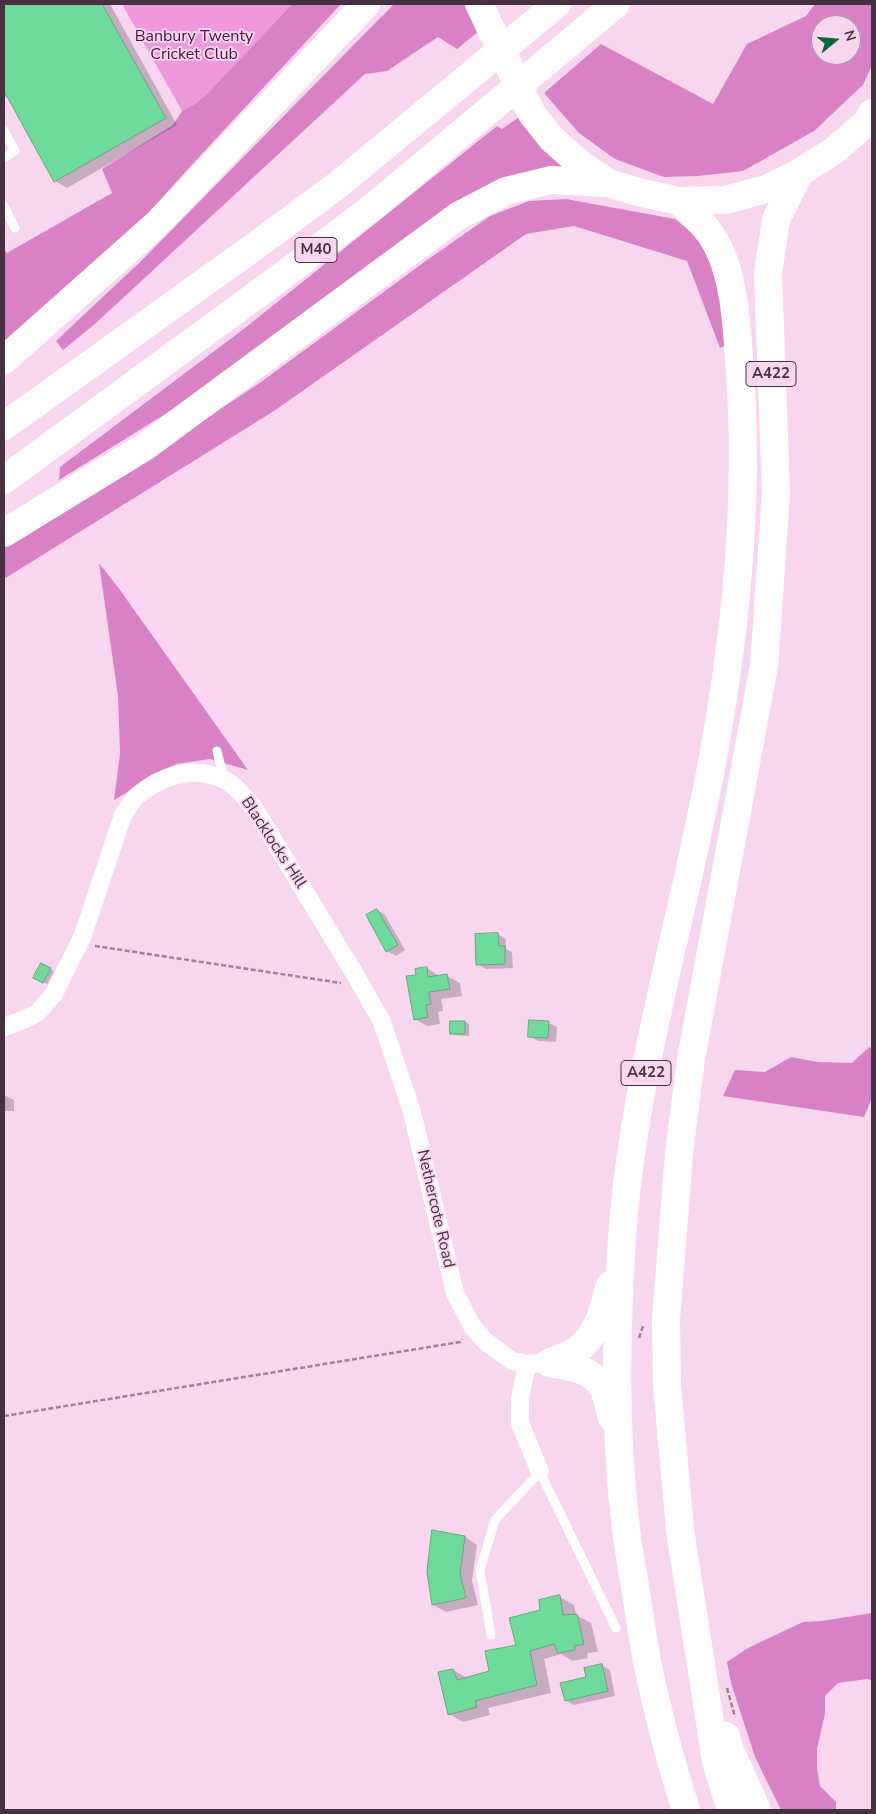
<!DOCTYPE html>
<style>
body{margin:0}
#map{position:relative;width:876px;height:1814px;overflow:hidden;background:#f9d6f0;font-family:"Nunito Sans",sans-serif}
canvas{display:block}
.frame{position:absolute;inset:0;border:5px solid #463041;pointer-events:none}
.north{position:absolute;left:811px;top:15px;width:50px;height:50px;box-sizing:border-box;background:#f9d6f0;border:1px solid #b194aa;border-radius:50%;rotate:73deg;font-size:14px;font-weight:700;line-height:20px;text-align:center;color:#463041}
.north::after{content:'';display:block;margin:auto;width:18px;height:22px;background:#07663a;clip-path:polygon(50% 0,100% 100%,50% 72%,0 100%)}
</style>
<div id="map">
<canvas width="876" height="1814"></canvas>
<div class="frame"></div>
<div class="north">N</div>
</div>
<script>
const g = document.querySelector('canvas').getContext('2d');
g.lineJoin = 'round';
function fill(path, color) {
  g.fillStyle = color;
  g.fill(path, 'evenodd');
}
function trace(path, color, width, dash) {
  g.strokeStyle = color;
  g.lineWidth = width;
  g.lineCap = dash ? 'butt' : 'round';
  g.setLineDash(dash || []);
  g.stroke(path);
}
function write(font, color, halo, rows, align = 'center') {
  g.font = font + ' "Nunito Sans",sans-serif';
  g.lineWidth = 4;
  g.setLineDash([]);
  g.textBaseline = 'middle';
  g.strokeStyle = halo;
  g.fillStyle = color;
  for (const [text, x, y, turn = 0] of rows) {
    g.save();
    g.translate(x, y);
    g.rotate((+turn || 0) * Math.PI / 180);
    g.textAlign = isNaN(turn) ? turn : align;
    if (halo) g.strokeText(text, 0, 0);
    g.fillText(text, 0, 0);
    g.restore();
  }
}
fill(new Path2D(`
 M 122,4 L 292,4 L 207,94 L 196,103 L 182,111 Z`), '#f098dd');
fill(new Path2D(`
 M 292,4 L 341,4 L 187,170 L 138,225 L 4,348 L 4,249 L 7,253 L 112,193 L 102,169 L 173,125 L 182,111 L 196,103 L 207,94 Z
 M 394,4 L 468,4 L 479,31 L 457,49 L 438,37 L 387,71 L 365,74 L 96,323 L 63,350 L 56,341 L 139,263 Z
 M 815,4 L 872,4 L 872,65 L 863,85 L 814,131 L 743,171 L 698,176 L 664,177 L 615,159 L 579,133 L 544,93 L 601,44 L 713,104 L 747,44 L 806,16 ZM 821,25 L 851,25 L 851,55 L 821,55 Z
 M 522,115 L 577,172 L 525,175 L 225,377 L 59,480 L 60,467 L 245,328 L 497,126 L 502,129 Z
 M 566,199 L 675,219 L 702,241 L 718,281 L 728,345 L 720,348 L 687,261 L 574,226 L 526,234 L 274,411 L 4,579 L 4,544 L 142,461 L 261,382 L 423,263 L 490,216 L 529,201 Z
 M 99,563 L 120,590 L 248,770 L 210,759 L 176,764 L 114,800 L 120,753 L 118,696 Z
 M 869,1047 L 872,1049 L 872,1098 L 864,1117 L 723,1096 L 735,1070 L 765,1072 L 791,1057 L 818,1062 L 852,1063 Z
 M 872,1613 L 872,1680 L 867,1679 L 838,1683 L 825,1696 L 825,1714 L 817,1749 L 817,1768 L 820,1786 L 836,1802 L 836,1810 L 781,1810 L 755,1757 L 731,1683 L 727,1662 L 748,1648 L 803,1622 L 822,1621 Z`), '#d981c6');
fill(new Path2D(`
 M 4,4 L 110,4 L 177,125 L 67,188 L 55,181 L 8,96 L 4,98 Z
 M 377,910 L 385,915 L 405,950 L 396,956 L 387,951 Z
 M 498,934 L 506,939 L 506,949 L 512,952 L 513,968 L 486,969 L 478,964 Z
 M 42,964 L 54,971 L 47,984 L 35,978 Z
 M 427,968 L 439,976 L 447,976 L 460,983 L 462,996 L 441,999 L 443,1011 L 438,1012 L 440,1024 L 427,1026 L 415,1019 L 418,976 Z
 M 465,1022 L 469,1024 L 469,1036 L 455,1035 L 452,1033 Z
 M 548,1023 L 557,1027 L 556,1042 L 538,1041 L 530,1036 Z
 M 4,1095 L 14,1100 L 14,1111 L 4,1111 Z
 M 4,1115 L 5,1116 L 5,1136 L 4,1136 Z
 M 434,1532 L 465,1537 L 477,1545 L 472,1581 L 478,1605 L 446,1612 L 434,1605 L 428,1572 Z
 M 560,1597 L 574,1605 L 576,1615 L 591,1623 L 598,1652 L 587,1653 L 588,1658 L 573,1661 L 561,1654 L 544,1659 L 551,1693 L 488,1708 L 490,1715 L 463,1722 L 449,1714 L 453,1670 L 467,1678 L 491,1672 L 517,1646 L 542,1611 Z
 M 601,1665 L 610,1670 L 615,1696 L 574,1705 L 566,1700 Z`), '#0003');
const building = new Path2D(`
 M 4,4 L 102,4 L 166,118 L 54,182 L 4,91 Z
 M 377,909 L 398,945 L 386,952 L 366,915 Z
 M 498,933 L 499,946 L 505,946 L 505,964 L 476,965 L 475,934 Z
 M 41,963 L 51,968 L 43,983 L 33,978 Z
 M 427,967 L 428,977 L 447,974 L 450,989 L 429,992 L 431,1004 L 426,1005 L 428,1017 L 414,1020 L 406,976 L 416,975 L 415,969 Z
 M 529,1020 L 549,1021 L 548,1038 L 528,1037 Z
 M 450,1021 L 465,1021 L 465,1034 L 450,1034 Z
 M 432,1530 L 465,1536 L 460,1573 L 466,1598 L 432,1605 L 427,1572 Z
 M 560,1595 L 563,1615 L 577,1614 L 584,1644 L 574,1646 L 575,1650 L 558,1653 L 554,1644 L 530,1651 L 537,1685 L 475,1701 L 477,1707 L 448,1715 L 438,1672 L 453,1669 L 457,1680 L 489,1671 L 485,1651 L 516,1645 L 509,1618 L 540,1610 L 539,1600 Z
 M 602,1664 L 608,1691 L 565,1701 L 560,1683 L 586,1677 L 584,1668 Z`);
fill(building, '#6edb9a');
trace(building, '#69a67f', 1);
trace(new Path2D(`
 M 95,946 L 341,983
 M 639,1338 L 643,1326 L 645,1326
 M 4,1416 L 460,1342 L 462,1339
 M 727,1688 L 735,1717`), '#9b7f94', 2.5, [5, 2.5]);
trace(new Path2D(`
 M 4,131 L 15,151 L 4,158
 M 4,206 L 15,228
 M 217,751 L 224,779
 M 491,1635 L 480,1570 L 495,1520 L 540,1472 L 616,1628`), '#fff', 9);
trace(new Path2D(`
 M 4,1027 L 23,1020 L 37,1013 L 54,994 L 83,935 L 123,815 C 127,810 130,804 134,799 C 137,795 142,792 146,789 C 169,773 197,767 223,779 C 235,784 245,798 254,808 L 356,976 L 382,1022 L 412,1112 L 455,1293 L 472,1326 L 485,1341 L 512,1361 L 527,1364 L 549,1363
 M 527,1364 L 520,1398 L 520,1423 L 540,1472`), '#fff', 18);
trace(new Path2D(`
 M 479,4 L 532,114 L 552,139 L 579,163 L 608,183 L 638,192 L 679,201 L 726,200 L 766,189 L 799,173 L 835,150 L 866,123 L 872,113
 M 679,201 C 693,215 708,227 717,245 C 736,281 737,333 740,374 C 749,497 736,630 714,752 C 685,914 633,1074 622,1239 C 616,1335 614,1432 626,1528 C 628,1550 633,1571 636,1593 C 640,1617 643,1642 648,1666 C 658,1715 671,1763 686,1810
 M 4,360 L 158,223 L 366,4
 M 4,426 L 258,244 L 339,184 L 557,4
 M 4,480 L 293,268 L 378,203 L 616,4
 M 4,533 L 146,446 L 458,216 L 506,191 L 551,180 L 608,183
 M 549,1363 C 557,1359 570,1356 577,1350 C 598,1335 604,1308 610,1285
 M 549,1363 C 569,1367 594,1368 604,1390 C 608,1399 609,1409 612,1418
 M 726,1736 L 729,1748 L 757,1810
 M 731,1810 L 716,1761 L 680,1530 L 667,1385 L 666,1320 L 679,1154 L 691,1059 L 764,666 L 776,494 L 768,273 L 776,220 L 799,173`), '#fff', 28);
for (const [x, y, w] of [
 [316,250,42],
 [771,374,50],
 [646,1073,50]
]) {
  const box = new Path2D();
  box.roundRect(x - w / 2, y - 12.5, w, 25, 4);
  g.fillStyle = '#f9d6f0';
  g.fill(box);
  trace(box, '#463041', 1);
}
write('bold 15px', '#463041', null, [
 ["M40",316,250],
 ["A422",771,374],
 ["A422",646,1073]
]);
write('16px', '#48113f', '#f9d6f0', [
 ["Banbury Twenty",194,37],
 ["Cricket Club",194,55]
]);
write('16px', '#463041', '#f9d6f0', [
 ["Blacklocks Hill",273,843,57],
 ["Nethercote Road",435,1209,77]
]);
</script>
